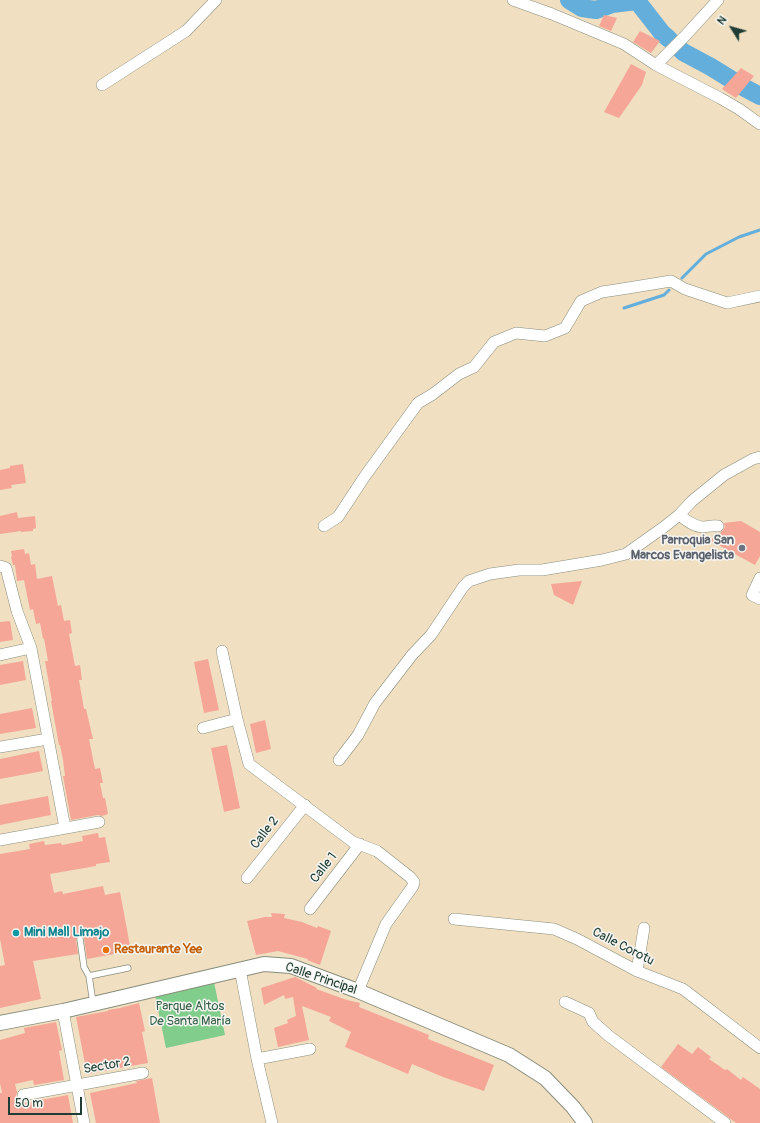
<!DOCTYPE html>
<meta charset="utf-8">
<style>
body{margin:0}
#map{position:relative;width:760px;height:1123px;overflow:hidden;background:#f1dfc2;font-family:Pangolin,sans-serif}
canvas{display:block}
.north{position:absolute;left:712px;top:8px;width:40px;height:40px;-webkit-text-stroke:3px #f6f6f2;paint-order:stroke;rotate:307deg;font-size:11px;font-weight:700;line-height:16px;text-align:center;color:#1f3d34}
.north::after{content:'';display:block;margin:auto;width:14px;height:18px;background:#1f3d34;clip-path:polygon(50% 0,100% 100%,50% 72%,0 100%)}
.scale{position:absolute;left:8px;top:1097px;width:74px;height:18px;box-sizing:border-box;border:2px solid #1f3d34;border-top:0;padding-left:5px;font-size:12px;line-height:14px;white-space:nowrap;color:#1f3d34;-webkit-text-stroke:3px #f6f6f2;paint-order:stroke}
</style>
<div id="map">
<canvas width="760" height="1123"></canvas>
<div class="north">N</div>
<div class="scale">50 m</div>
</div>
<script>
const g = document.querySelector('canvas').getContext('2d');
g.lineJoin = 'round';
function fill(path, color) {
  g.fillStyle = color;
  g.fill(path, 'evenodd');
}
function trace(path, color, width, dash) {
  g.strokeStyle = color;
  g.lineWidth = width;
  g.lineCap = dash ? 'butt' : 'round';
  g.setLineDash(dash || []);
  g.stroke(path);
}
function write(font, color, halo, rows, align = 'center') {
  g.font = font + ' Pangolin,sans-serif';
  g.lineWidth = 3;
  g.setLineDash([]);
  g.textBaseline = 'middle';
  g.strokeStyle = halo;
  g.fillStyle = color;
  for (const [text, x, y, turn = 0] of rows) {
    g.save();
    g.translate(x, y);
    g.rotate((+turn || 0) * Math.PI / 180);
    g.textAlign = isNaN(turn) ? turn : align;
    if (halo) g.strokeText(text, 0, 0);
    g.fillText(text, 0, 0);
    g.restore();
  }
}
fill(new Path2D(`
 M 214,982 L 225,1035 L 166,1048 L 155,995 Z`), '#81cd8c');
trace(new Path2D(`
 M 682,278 L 706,254 L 739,237 L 760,230
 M 624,308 L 664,295 L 669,290`), '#64aedc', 3);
trace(new Path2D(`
 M 569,0 L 582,8 L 596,10 L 612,4 L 637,1 L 662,33 L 669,39
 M 680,49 L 683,52 L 711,67 L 745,88 L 760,96`), '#64aedc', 18);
fill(new Path2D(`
 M 604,15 L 617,18 L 611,31 L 599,26 Z
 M 640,31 L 660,41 L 651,53 L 633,42 Z
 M 631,64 L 646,72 L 642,85 L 619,118 L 604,112 Z
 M 741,68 L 754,76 L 736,98 L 722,89 Z
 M 23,464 L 26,483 L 11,485 L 12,488 L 0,490 L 0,470 L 10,468 L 10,466 Z
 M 17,512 L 18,518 L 35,516 L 36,528 L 33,529 L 33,531 L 21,532 L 21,531 L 0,534 L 0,516 Z
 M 741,521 L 760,532 L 760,556 L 755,565 L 711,541 L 716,533 L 720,533 L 723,530 L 725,527 L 724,523 Z
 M 24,549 L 25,554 L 29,553 L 31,565 L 35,564 L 37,579 L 52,576 L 58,606 L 61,605 L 64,621 L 70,620 L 72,633 L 69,634 L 75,666 L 80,665 L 82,680 L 79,680 L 84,709 L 86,709 L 93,739 L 89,739 L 95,769 L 100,768 L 103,783 L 100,783 L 103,798 L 105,798 L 108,814 L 102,816 L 98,815 L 71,820 L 63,776 L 65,776 L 63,760 L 60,745 L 59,745 L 51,701 L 52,701 L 45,661 L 48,661 L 44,638 L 43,639 L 40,623 L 36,624 L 33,609 L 30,610 L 24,580 L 17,581 L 15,565 L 13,565 L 11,557 L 12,556 L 11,551 Z
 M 582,581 L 573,605 L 554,595 L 551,584 Z
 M 10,621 L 13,640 L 0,642 L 0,622 Z
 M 208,659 L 219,710 L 204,713 L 194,662 Z
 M 23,661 L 26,680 L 0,685 L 0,665 Z
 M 32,708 L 36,728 L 0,734 L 0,714 Z
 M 265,720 L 271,749 L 256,753 L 250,724 Z
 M 227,745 L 240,808 L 224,812 L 211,748 Z
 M 39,751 L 43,771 L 0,779 L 0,759 Z
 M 48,796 L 51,815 L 0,825 L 0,805 Z
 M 98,833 L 99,838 L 105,837 L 110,862 L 96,864 L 96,866 L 50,874 L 54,893 L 62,891 L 63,894 L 103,886 L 105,895 L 120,892 L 131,951 L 87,959 L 84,938 L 81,935 L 78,935 L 76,940 L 78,954 L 33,961 L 41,999 L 0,1008 L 0,966 L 5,965 L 0,939 L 0,854 L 30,849 L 29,844 L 44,841 L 45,845 L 61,843 L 62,845 L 83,841 L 82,836 Z
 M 271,913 L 285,914 L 284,918 L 302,922 L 317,928 L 318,926 L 331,931 L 320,965 L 307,960 L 308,959 L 278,951 L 256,955 L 247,921 L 265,917 L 272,917 Z
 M 295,977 L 317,988 L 316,989 L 347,1000 L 360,1003 L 359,1007 L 429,1035 L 428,1039 L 494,1065 L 484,1091 L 443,1077 L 412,1064 L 408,1074 L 345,1047 L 351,1032 L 329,1021 L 331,1017 L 302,1006 L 309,1040 L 278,1047 L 274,1028 L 288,1023 L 287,1020 L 296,1016 L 293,997 L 285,999 L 284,995 L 264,1005 L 261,988 Z
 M 139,1003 L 145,1031 L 142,1032 L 148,1063 L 87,1074 L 76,1017 L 108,1011 L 108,1010 L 120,1008 Z
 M 56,1022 L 62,1050 L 59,1051 L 64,1080 L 34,1085 L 33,1080 L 15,1084 L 17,1092 L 16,1096 L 19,1104 L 68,1095 L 73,1123 L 0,1123 L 0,1093 L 2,1093 L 0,1083 L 0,1040 L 25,1033 L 24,1028 Z
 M 678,1044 L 692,1054 L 698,1047 L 711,1057 L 709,1059 L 725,1070 L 727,1069 L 741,1080 L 743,1077 L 760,1089 L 760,1123 L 736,1123 L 661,1067 Z
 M 152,1078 L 160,1123 L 96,1123 L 90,1093 L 137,1083 L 136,1081 Z`), '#f5a696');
const service = new Path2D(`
 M 80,939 L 84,967 L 89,976 L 93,1003
 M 89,976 L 128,968`);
const minor = new Path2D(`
 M 513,0 L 552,14 L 624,44 L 656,65 L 720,98 L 739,109 L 760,124
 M 656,65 L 684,37 L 718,0
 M 102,85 L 186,31 L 216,0
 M 679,515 C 686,520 693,526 702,527 C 707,527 712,525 718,526
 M 324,526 L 338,517 L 365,476 L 418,403 L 433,394 L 459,374 L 474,367 L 494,342 L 516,333 L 545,336 L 565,328 L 581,301 L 602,292 L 622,289 L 671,281 L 685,289 L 727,303 L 760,296
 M 0,566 L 6,568 L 17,611 L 31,648 L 65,828
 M 760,578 L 752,595 L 760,599
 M 222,651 L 237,719 L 249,764 L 353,842 L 377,851 L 410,877 L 414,882 L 413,886 L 386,924 L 358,991
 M 0,655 L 31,648
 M 203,728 L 237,719
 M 0,747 L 48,739
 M 339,760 L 358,735 L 375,703 L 412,655 L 431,635 L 463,587 L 469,581 L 490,574 L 519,570 L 542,570 L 602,560 L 626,554 L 664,527 L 679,515 L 692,501 L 724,475 L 753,459 L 760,457
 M 0,840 L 99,822
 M 247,878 L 305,805
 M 310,909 L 360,844
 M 454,919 L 554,929 L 577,939 L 637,971 L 683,989 L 760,1048
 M 240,969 L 257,1059 L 272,1123
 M 637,971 L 644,928
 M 565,1002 L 589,1013 L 593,1022 L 609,1036 L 725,1123
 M 63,1011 L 84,1123
 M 257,1059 L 310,1049
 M 23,1095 L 143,1073`);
const tertiary = new Path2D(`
 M 0,1023 L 63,1011 L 264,964 L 291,966 L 358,991 L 509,1055 L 545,1078 L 573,1107 L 585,1123`);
trace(service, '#888e7b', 7);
trace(minor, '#888e7b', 12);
trace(tertiary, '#888e7b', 16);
trace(service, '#fff', 5.5);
trace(minor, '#fff', 11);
trace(tertiary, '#fff', 14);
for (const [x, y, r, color] of [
 [742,548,4,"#6b7280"],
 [16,933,4,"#0f9aa8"],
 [106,950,4,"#e8710a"]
]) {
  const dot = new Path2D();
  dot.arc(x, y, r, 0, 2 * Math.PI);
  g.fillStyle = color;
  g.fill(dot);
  trace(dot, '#f6f6f2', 1.5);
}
write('bold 13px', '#5b616d', '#f6f6f2', [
 ["Parroquia San",734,541],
 ["Marcos Evangelista",734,556]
], 'right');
write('13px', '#1f3d34', '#f6f6f2', [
 ["Calle 2",265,833,-52],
 ["Calle 1",324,868,-52],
 ["Calle Corotu",623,947,27],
 ["Calle Principal",321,979,19],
 ["Sector 2",107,1066,-10]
]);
write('bold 13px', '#0d838f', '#f6f6f2', [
 ["Mini Mall Limajo",24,933]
], 'left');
write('bold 13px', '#c56008', '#f6f6f2', [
 ["Restaurante Yee",114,950]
], 'left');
write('13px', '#38614a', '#f6f6f2', [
 ["Parque Altos",190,1007],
 ["De Santa María",190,1022]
]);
</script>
